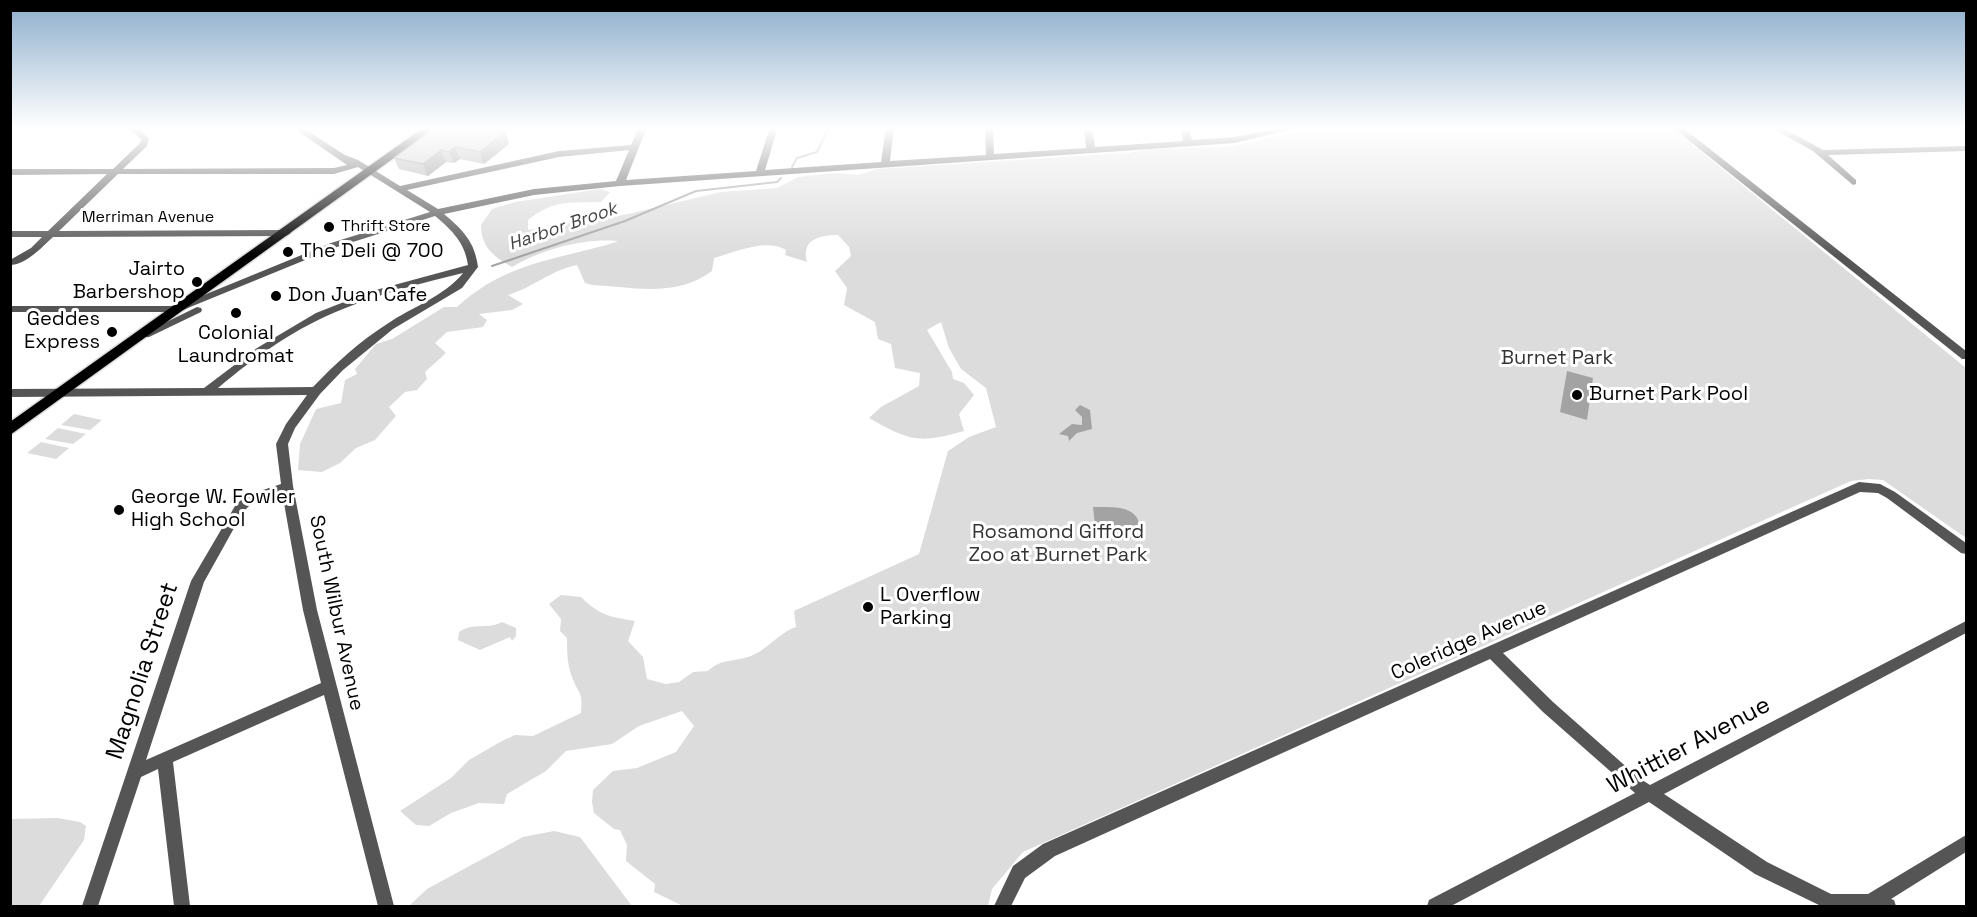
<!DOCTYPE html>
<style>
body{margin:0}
#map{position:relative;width:1977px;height:917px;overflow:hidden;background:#fff;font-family:"Space Grotesk",sans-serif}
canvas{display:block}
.frame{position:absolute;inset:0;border:12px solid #000;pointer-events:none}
</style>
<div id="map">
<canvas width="1977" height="917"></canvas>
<div class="frame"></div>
</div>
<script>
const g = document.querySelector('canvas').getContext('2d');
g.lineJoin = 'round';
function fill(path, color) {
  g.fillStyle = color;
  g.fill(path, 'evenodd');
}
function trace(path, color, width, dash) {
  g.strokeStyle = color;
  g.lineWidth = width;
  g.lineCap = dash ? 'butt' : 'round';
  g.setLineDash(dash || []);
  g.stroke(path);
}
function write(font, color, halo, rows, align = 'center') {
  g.font = font + ' "Space Grotesk",sans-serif';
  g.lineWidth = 6;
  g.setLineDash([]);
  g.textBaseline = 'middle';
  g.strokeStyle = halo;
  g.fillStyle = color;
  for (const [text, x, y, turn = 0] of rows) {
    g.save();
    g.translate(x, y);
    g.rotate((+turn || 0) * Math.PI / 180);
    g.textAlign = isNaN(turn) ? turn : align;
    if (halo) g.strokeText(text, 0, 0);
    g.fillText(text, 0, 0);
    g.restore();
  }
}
fill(new Path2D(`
 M 1323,127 L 1671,127 L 1966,368 L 1966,538 L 1883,480 L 1869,479 L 1851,481 L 1023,852 L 992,889 L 988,906 L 683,906 L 654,892 L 655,884 L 626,861 L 627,845 L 620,830 L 614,829 L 594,813 L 592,802 L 593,790 L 613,771 L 637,768 L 676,752 L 694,726 L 682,711 L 639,726 L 612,744 L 566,751 L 546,771 L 507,794 L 504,804 L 479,803 L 451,813 L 429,826 L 416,825 L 400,811 L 451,778 L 469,760 L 500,742 L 515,735 L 533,736 L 581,713 C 583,690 579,696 572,677 C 567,664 567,651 567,638 L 560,631 L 561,619 L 549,604 L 561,595 L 581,597 C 599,615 610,617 635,621 L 628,641 L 643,657 L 647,679 L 666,684 L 679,682 L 693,672 L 708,671 C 720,659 732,662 748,657 C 767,651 778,633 796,627 L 794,611 L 919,554 L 948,451 L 969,437 L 996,427 L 986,388 L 961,369 L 949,348 L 941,322 L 927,330 L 952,372 L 953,379 L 964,383 L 974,395 L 959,414 L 964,431 C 918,444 910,441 869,418 L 881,407 L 919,386 L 920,373 L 895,368 L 891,344 L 878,339 L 875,322 L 844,305 L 847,288 L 835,271 L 851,256 L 849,247 L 838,235 C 820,235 801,239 807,262 L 785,255 L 786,250 C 766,238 735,252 714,258 L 712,271 C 676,298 634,287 592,285 L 585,283 L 577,265 C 553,269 532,288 508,295 L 523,304 L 512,310 L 479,314 L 487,320 L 483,327 L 447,332 L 435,343 L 446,353 L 425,372 L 427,379 L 417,390 L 405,392 L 389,407 L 396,416 L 375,440 L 356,448 L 340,463 L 322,472 L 298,470 L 300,444 L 316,409 L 341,403 L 345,380 L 357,374 L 355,369 L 376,344 L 392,339 L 444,307 L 457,307 C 496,271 537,262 587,250 C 597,247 608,245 618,241 C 583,238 543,249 512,267 C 494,257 481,247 481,225 L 492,209 L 515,202 L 600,189 L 610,192 L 601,202 C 570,203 554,199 528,220 L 528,230 L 628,214 L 721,192 L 777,188 L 798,177 L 836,173 L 858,175 L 877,169 L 1128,153 L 1150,149 L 1226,147 Z
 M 74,414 L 102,420 L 90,430 L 61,425 Z
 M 58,428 L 86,434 L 73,444 L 45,439 Z
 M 41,442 L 69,448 L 56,459 L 27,453 Z
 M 502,622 L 516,628 L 516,636 L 512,641 L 510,637 L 480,650 L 458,640 L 459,632 C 473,622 488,630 502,622 Z
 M 58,818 L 80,822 L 86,826 L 84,840 L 39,906 L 11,906 L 11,819 Z
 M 554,831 L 580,837 L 632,906 L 409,906 L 427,889 L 523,837 Z`), '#dcdcdc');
fill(new Path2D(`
 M 1567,371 L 1593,378 L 1587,420 L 1560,412 Z
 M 1080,405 L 1090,410 L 1092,429 L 1077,433 L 1069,441 L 1068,436 L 1059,434 L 1072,424 L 1082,425 L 1082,417 L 1075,410 Z
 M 1093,507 C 1112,507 1140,504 1140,530 L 1129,540 L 1107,539 L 1095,526 Z`), '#a3a3a3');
trace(new Path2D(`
 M 792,167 L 797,158 L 817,152 L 829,127
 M 492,266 L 625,221 L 696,191 L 777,182 L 781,178`), '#a3a3a3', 2);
const major = new Path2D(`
 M 424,127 L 437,127 L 10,435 L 10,422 Z`);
trace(major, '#dbdbdb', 3);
fill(new Path2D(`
 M 126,127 L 136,127 L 149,138 L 147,146 L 123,169 L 334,168 L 347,165 L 292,127 L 302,127 L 345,155 L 358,160 L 400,186 L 559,151 L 631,145 L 639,127 L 647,127 L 626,180 L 756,171 L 770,127 L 778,127 L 765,170 L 881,162 L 886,127 L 894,127 L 890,161 L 986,155 L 985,127 L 993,127 L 994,154 L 1086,148 L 1084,127 L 1092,127 L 1095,147 L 1183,141 L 1181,127 L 1189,127 L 1192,140 L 1235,137 L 1283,127 L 1302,127 L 1235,143 L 620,186 L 534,195 L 444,214 C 463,230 475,242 478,267 L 462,288 L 393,329 L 343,370 L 320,394 L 295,428 L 288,444 L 293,486 L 317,610 L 394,906 L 378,906 L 324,695 L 173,762 L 190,906 L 174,906 L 158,769 L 141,777 L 98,906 L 82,906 L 191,581 L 235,506 L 245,496 L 281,484 L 276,444 L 286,424 L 307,395 L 10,397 L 10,389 L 204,388 L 257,348 L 316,313 L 372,291 L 468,265 C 465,243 452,230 435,216 L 337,247 L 178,312 L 10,312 L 10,306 L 177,306 L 331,243 L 430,212 L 358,167 L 334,174 L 118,174 L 59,231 L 286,230 L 291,233 L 286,236 L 53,237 C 42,247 26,265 10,265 L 10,260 L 31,248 L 42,237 L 10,237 L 10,231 L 48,231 L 107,174 L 10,175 L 10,169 L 113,169 L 140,143 L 141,139 ZM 629,150 L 616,181 L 534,189 L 438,209 L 407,190 L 559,157 ZM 463,273 C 445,296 412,307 387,324 C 360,341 335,364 313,387 L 218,388 C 256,356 297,327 343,309 C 382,293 423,283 463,273 ZM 282,492 L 303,610 L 321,683 L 146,760 L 204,582 L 243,512 L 253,502 Z
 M 1672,127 L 1682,127 L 1966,351 L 1966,359 L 1962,359 Z
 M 1770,127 L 1781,127 L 1823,150 L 1966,146 L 1966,151 L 1828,155 L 1856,180 L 1856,184 L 1853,185 L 1813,151 Z
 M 197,307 L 201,308 L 202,310 L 201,312 L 149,337 L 141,337 L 140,335 Z
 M 1859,482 L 1880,484 L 1895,492 L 1966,543 L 1966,554 L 1961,553 L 1887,498 L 1878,493 L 1860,492 L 1503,653 L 1553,702 L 1639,778 L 1650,785 L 1966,621 L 1966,633 L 1664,794 L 1767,862 L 1831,894 L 1868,894 L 1966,835 L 1966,852 L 1891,899 L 1894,900 L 1896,906 L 1821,906 L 1755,874 L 1649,802 L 1451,906 L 1427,906 L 1429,900 L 1635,793 L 1543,712 L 1490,659 L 1055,856 L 1025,878 L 1011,906 L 994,906 L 1013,866 L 1043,844 Z`), '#555');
fill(major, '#000');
fill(new Path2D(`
 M 505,132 L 509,144 L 484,164 L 460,159 L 454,163 L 446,162 L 428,176 L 399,169 L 394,158 Z`), '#a9a9a9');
fill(new Path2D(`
 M 505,132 L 509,144 L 484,164 L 480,152 Z
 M 455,147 L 460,159 L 454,163 L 449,152 Z
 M 441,150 L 446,162 L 428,176 L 423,164 Z`), '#898989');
const building = new Path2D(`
 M 436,127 L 476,127 L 505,132 L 480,152 L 455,147 L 449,152 L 441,150 L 423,164 L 394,158 Z`);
fill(building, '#c4c4c4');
trace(building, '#898989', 1.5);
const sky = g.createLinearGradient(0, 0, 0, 256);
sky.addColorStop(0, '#8cadcc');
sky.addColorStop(0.5, '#fff');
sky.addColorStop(1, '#ffffff00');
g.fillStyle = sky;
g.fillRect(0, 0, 1977, 256);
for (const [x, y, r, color] of [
 [329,227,6,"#000"],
 [288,252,6,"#000"],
 [197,282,6,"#000"],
 [276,296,6,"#000"],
 [236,313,6,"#000"],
 [112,332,6,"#000"],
 [1577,395,6,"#000"],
 [119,510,6,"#000"],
 [868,607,6,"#000"]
]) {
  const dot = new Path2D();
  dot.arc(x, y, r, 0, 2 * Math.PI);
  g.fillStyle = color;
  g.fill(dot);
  trace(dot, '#fff', 2);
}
write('16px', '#000', '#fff', [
 ["Merriman Avenue",148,218]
]);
write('16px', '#000', '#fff', [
 ["Thrift Store",341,227]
], 'left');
write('italic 18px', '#444', '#fff', [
 ["Harbor Brook",563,227,-19]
]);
write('20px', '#000', '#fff', [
 ["The Deli @ 700",300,252],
 ["Jairto",185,270,"right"],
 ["Barbershop",185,293,"right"],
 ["Don Juan Cafe",288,296],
 ["Geddes",100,320,"right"],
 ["Express",100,343,"right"],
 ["Colonial",236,334,"center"],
 ["Laundromat",236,357,"center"],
 ["Burnet Park Pool",1589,395],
 ["George W. Fowler",131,498],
 ["High School",131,521],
 ["L Overflow",880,596],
 ["Parking",880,619]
], 'left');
write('20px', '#333', '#fff', [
 ["Burnet Park",1557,359],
 ["Rosamond Gifford",1058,533],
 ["Zoo at Burnet Park",1058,556]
]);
write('20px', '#000', '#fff', [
 ["South Wilbur Avenue",336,613,78],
 ["Coleridge Avenue",1469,641,-24]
]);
write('24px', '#000', '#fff', [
 ["Magnolia Street",143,671,-72],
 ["Whittier Avenue",1689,746,-28]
]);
</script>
